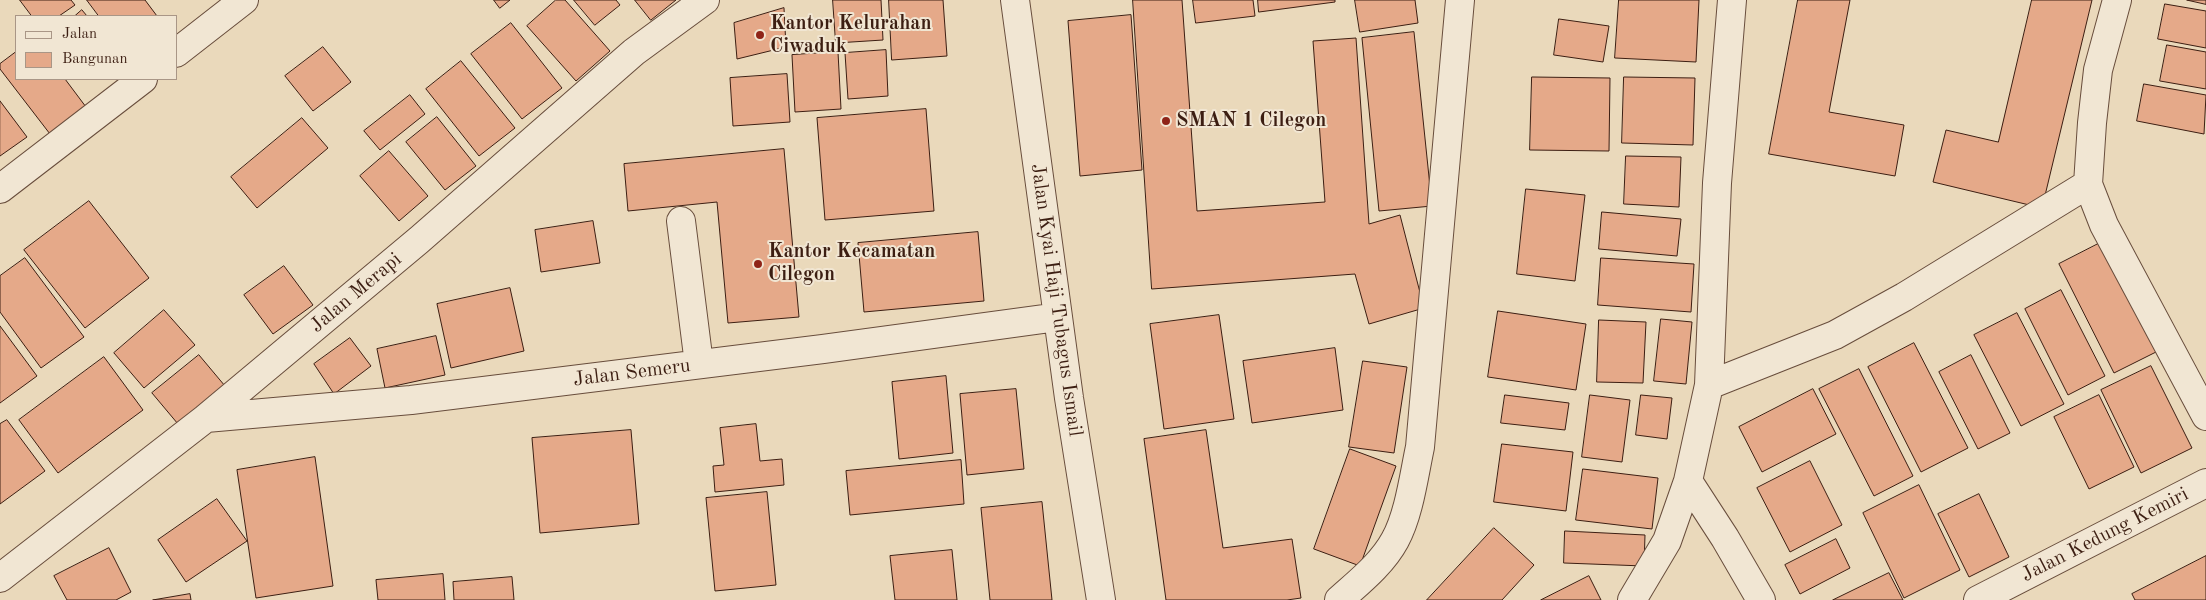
<!DOCTYPE html>
<style>
body{margin:0}
#map{position:relative;width:2206px;height:600px;overflow:hidden;background:#ead9bb;font-family:"Old Standard TT",serif}
canvas{display:block}
.legend{position:absolute;left:15px;top:15px;width:162px;height:65px;box-sizing:border-box;background:#f1e6d3;border:1px solid #a99686;margin:0;padding:6px 9px;list-style:none;font-size:15px;color:#3c1e12}
.legend li{display:flex;align-items:center;gap:10px;height:25px}
.legend b{width:25px;border:1px solid #a99686}
</style>
<div id="map">
<canvas width="2206" height="600"></canvas>
<ul class="legend">
<li><b style="height:6px;background:#f1e6d3"></b>Jalan</li>
<li><b style="height:14px;background:#e5a989"></b>Bangunan</li>
</ul>
</div>
<script>
const g = document.querySelector('canvas').getContext('2d');
g.lineJoin = 'round';
function fill(path, color) {
  g.fillStyle = color;
  g.fill(path, 'evenodd');
}
function trace(path, color, width, dash) {
  g.strokeStyle = color;
  g.lineWidth = width;
  g.lineCap = dash ? 'butt' : 'round';
  g.setLineDash(dash || []);
  g.stroke(path);
}
function write(font, color, halo, rows, align = 'center') {
  g.font = font + ' "Old Standard TT",serif';
  g.lineWidth = 4;
  g.setLineDash([]);
  g.textBaseline = 'middle';
  g.strokeStyle = halo;
  g.fillStyle = color;
  for (const [text, x, y, turn = 0] of rows) {
    g.save();
    g.translate(x, y);
    g.rotate((+turn || 0) * Math.PI / 180);
    g.textAlign = isNaN(turn) ? turn : align;
    if (halo) g.strokeText(text, 0, 0);
    g.fillText(text, 0, 0);
    g.restore();
  }
}
const building = new Path2D(`
 M 20,0 L 71,0 L 75,5 L 59,16 L 32,16 Z
 M 87,0 L 145,0 L 157,16 L 99,16 Z
 M 494,0 L 510,0 L 500,8 Z
 M 556,0 L 565,0 L 610,51 L 576,81 L 527,26 Z
 M 574,0 L 616,0 L 620,5 L 595,25 Z
 M 635,0 L 676,0 L 651,20 Z
 M 833,0 L 881,0 L 883,40 L 836,43 Z
 M 889,0 L 943,0 L 947,56 L 892,60 Z
 M 1133,0 L 1182,0 L 1197,211 L 1325,202 L 1313,41 L 1356,38 L 1369,224 L 1400,215 L 1424,308 L 1369,324 L 1355,274 L 1152,289 Z
 M 1193,0 L 1253,0 L 1255,16 L 1196,23 Z
 M 1258,0 L 1335,0 L 1335,2 L 1259,12 Z
 M 1355,0 L 1415,0 L 1418,23 L 1360,32 Z
 M 1619,0 L 1699,0 L 1696,62 L 1615,58 Z
 M 1798,0 L 1850,0 L 1829,112 L 1904,125 L 1895,176 L 1769,154 Z
 M 2032,0 L 2092,0 L 2042,208 L 1933,182 L 1946,130 L 1998,142 Z
 M 2187,0 L 2206,0 L 2206,4 Z
 M 2165,4 L 2206,11 L 2206,48 L 2158,39 Z
 M 784,8 L 786,47 L 737,59 L 734,23 Z
 M 82,10 L 87,16 L 75,16 Z
 M 1131,15 L 1142,170 L 1080,176 L 1068,21 Z
 M 1559,19 L 1609,26 L 1603,62 L 1554,55 Z
 M 511,23 L 562,88 L 522,119 L 471,54 Z
 M 1414,32 L 1432,206 L 1379,211 L 1362,38 Z
 M 2167,45 L 2206,52 L 2206,89 L 2160,81 Z
 M 323,47 L 351,82 L 313,111 L 285,76 Z
 M 886,50 L 888,96 L 848,99 L 845,53 Z
 M 16,52 L 16,79 L 65,79 L 86,107 L 50,134 L 0,69 L 0,64 Z
 M 838,52 L 841,109 L 795,112 L 792,55 Z
 M 461,61 L 515,128 L 479,156 L 426,89 Z
 M 787,74 L 790,122 L 733,126 L 730,78 Z
 M 1532,77 L 1610,78 L 1609,151 L 1530,150 Z
 M 1624,77 L 1695,78 L 1693,145 L 1622,143 Z
 M 2144,84 L 2206,95 L 2204,134 L 2137,121 Z
 M 410,95 L 425,114 L 380,150 L 364,131 Z
 M 0,101 L 27,137 L 0,156 Z
 M 926,109 L 934,211 L 825,220 L 817,118 Z
 M 437,117 L 476,166 L 445,190 L 406,142 Z
 M 302,118 L 328,148 L 257,208 L 231,177 Z
 M 784,149 L 799,317 L 728,323 L 717,202 L 628,211 L 624,164 Z
 M 389,151 L 428,196 L 399,221 L 360,176 Z
 M 1626,156 L 1681,157 L 1679,207 L 1624,204 Z
 M 1526,189 L 1585,195 L 1575,281 L 1517,274 Z
 M 89,201 L 149,278 L 85,328 L 24,250 Z
 M 1602,212 L 1681,219 L 1677,256 L 1599,249 Z
 M 593,221 L 600,263 L 541,272 L 535,230 Z
 M 978,232 L 984,301 L 864,312 L 858,243 Z
 M 2102,242 L 2158,351 L 2114,373 L 2059,264 Z
 M 25,258 L 84,337 L 41,368 L 0,312 L 0,276 Z
 M 1601,258 L 1694,264 L 1691,312 L 1598,305 Z
 M 284,266 L 313,305 L 273,334 L 244,295 Z
 M 510,288 L 524,351 L 451,368 L 437,304 Z
 M 2061,290 L 2105,376 L 2068,395 L 2025,309 Z
 M 164,310 L 195,345 L 144,388 L 114,353 Z
 M 1498,311 L 1586,324 L 1576,390 L 1488,377 Z
 M 2017,313 L 2064,404 L 2021,426 L 1974,335 Z
 M 1219,315 L 1234,419 L 1164,429 L 1150,324 Z
 M 1661,319 L 1692,322 L 1686,384 L 1654,381 Z
 M 1599,320 L 1646,322 L 1643,383 L 1597,382 Z
 M 0,326 L 37,376 L 0,403 Z
 M 436,336 L 445,375 L 385,388 L 377,349 Z
 M 350,338 L 371,366 L 334,394 L 314,364 Z
 M 1914,343 L 1968,448 L 1921,472 L 1868,367 Z
 M 1335,348 L 1343,410 L 1252,423 L 1243,361 Z
 M 199,355 L 225,386 L 178,424 L 152,393 Z
 M 1971,355 L 2010,433 L 1978,449 L 1939,372 Z
 M 104,357 L 143,410 L 58,473 L 19,420 Z
 M 1363,361 L 1407,367 L 1394,453 L 1349,447 Z
 M 2151,366 L 2192,448 L 2141,473 L 2101,390 Z
 M 1859,369 L 1913,476 L 1874,496 L 1819,389 Z
 M 946,376 L 953,453 L 899,459 L 892,382 Z
 M 1016,389 L 1024,469 L 967,475 L 960,394 Z
 M 1813,389 L 1836,434 L 1762,472 L 1739,427 Z
 M 1505,395 L 1569,403 L 1565,430 L 1501,423 Z
 M 1590,395 L 1630,400 L 1622,462 L 1582,457 Z
 M 1641,395 L 1672,398 L 1667,439 L 1636,435 Z
 M 2099,395 L 2134,467 L 2089,489 L 2054,417 Z
 M 7,420 L 45,471 L 0,504 L 0,424 Z
 M 756,424 L 760,461 L 782,459 L 784,485 L 715,492 L 713,466 L 724,465 L 720,428 Z
 M 631,430 L 639,524 L 540,533 L 532,438 Z
 M 1206,430 L 1223,548 L 1292,539 L 1301,598 L 1287,600 L 1166,600 L 1144,439 Z
 M 1502,444 L 1573,452 L 1566,511 L 1494,502 Z
 M 1350,449 L 1396,466 L 1360,566 L 1314,549 Z
 M 315,457 L 333,586 L 256,598 L 237,470 Z
 M 961,460 L 964,504 L 850,515 L 846,471 Z
 M 1810,461 L 1842,525 L 1790,552 L 1757,488 Z
 M 1583,469 L 1658,478 L 1652,529 L 1576,520 Z
 M 1919,485 L 1960,570 L 1904,598 L 1863,513 Z
 M 767,492 L 776,585 L 715,591 L 706,498 Z
 M 1979,494 L 2009,557 L 1969,577 L 1938,514 Z
 M 217,499 L 247,541 L 186,582 L 158,540 Z
 M 1042,502 L 1052,600 L 990,600 L 981,508 Z
 M 1494,528 L 1534,565 L 1502,600 L 1427,600 Z
 M 1565,531 L 1645,535 L 1644,566 L 1564,563 Z
 M 1836,539 L 1850,568 L 1800,594 L 1785,565 Z
 M 109,548 L 131,592 L 116,600 L 67,600 L 54,576 Z
 M 952,550 L 957,600 L 895,600 L 890,556 Z
 M 2206,556 L 2206,600 L 2135,600 L 2132,594 Z
 M 1889,573 L 1903,600 L 1833,600 Z
 M 443,574 L 445,600 L 378,600 L 376,580 Z
 M 1589,576 L 1601,600 L 1541,600 Z
 M 512,577 L 514,600 L 454,600 L 453,582 Z
 M 190,594 L 191,600 L 153,600 Z`);
fill(building, '#e5a989');
trace(building, '#3c1e12', 1);
const minor = new Path2D(`
 M 1015,0 L 1069,398 L 1101,600
 M 2117,0 L 2098,70 L 2092,123 L 2088,184 L 2104,225 L 2206,416
 M 176,53 L 244,0
 M 0,189 L 143,79
 M 681,221 L 699,364
 M 1709,385 L 1835,335 L 1904,297 L 2088,184
 M 206,418 L 411,400 L 823,349 L 1058,317
 M 1688,481 L 1725,538 L 1761,600
 M 0,578 L 206,418 L 419,240 L 634,52 L 705,0
 M 1339,600 C 1359,582 1382,564 1395,540 C 1409,515 1414,475 1420,447 L 1460,0
 M 1632,600 L 1667,541 L 1688,481 L 1709,385 L 1717,183 L 1732,0
 M 1978,600 L 2206,483`);
trace(minor, '#684d3c', 30);
trace(minor, '#f1e6d3', 28);
for (const [x, y, r, color] of [
 [760,35,5,"#8f2418"],
 [1166,121,5,"#8f2418"],
 [758,264,5,"#8f2418"]
]) {
  const dot = new Path2D();
  dot.arc(x, y, r, 0, 2 * Math.PI);
  g.fillStyle = color;
  g.fill(dot);
  trace(dot, '#f1e6d3', 2);
}
write('bold 20px', '#3c1e12', '#f1e6d3', [
 ["Kantor Kelurahan",770,24],
 ["Ciwaduk",770,47],
 ["SMAN 1 Cilegon",1176,121],
 ["Kantor Kecamatan",768,252],
 ["Cilegon",768,275]
], 'left');
write('20px', '#3c1e12', '#f1e6d3', [
 ["Jalan Merapi",356,293,-40],
 ["Jalan Kyai Haji Tubagus Ismail",1056,300,82],
 ["Jalan Semeru",632,373,-7],
 ["Jalan Kedung Kemiri",2105,535,-27]
]);
</script>
